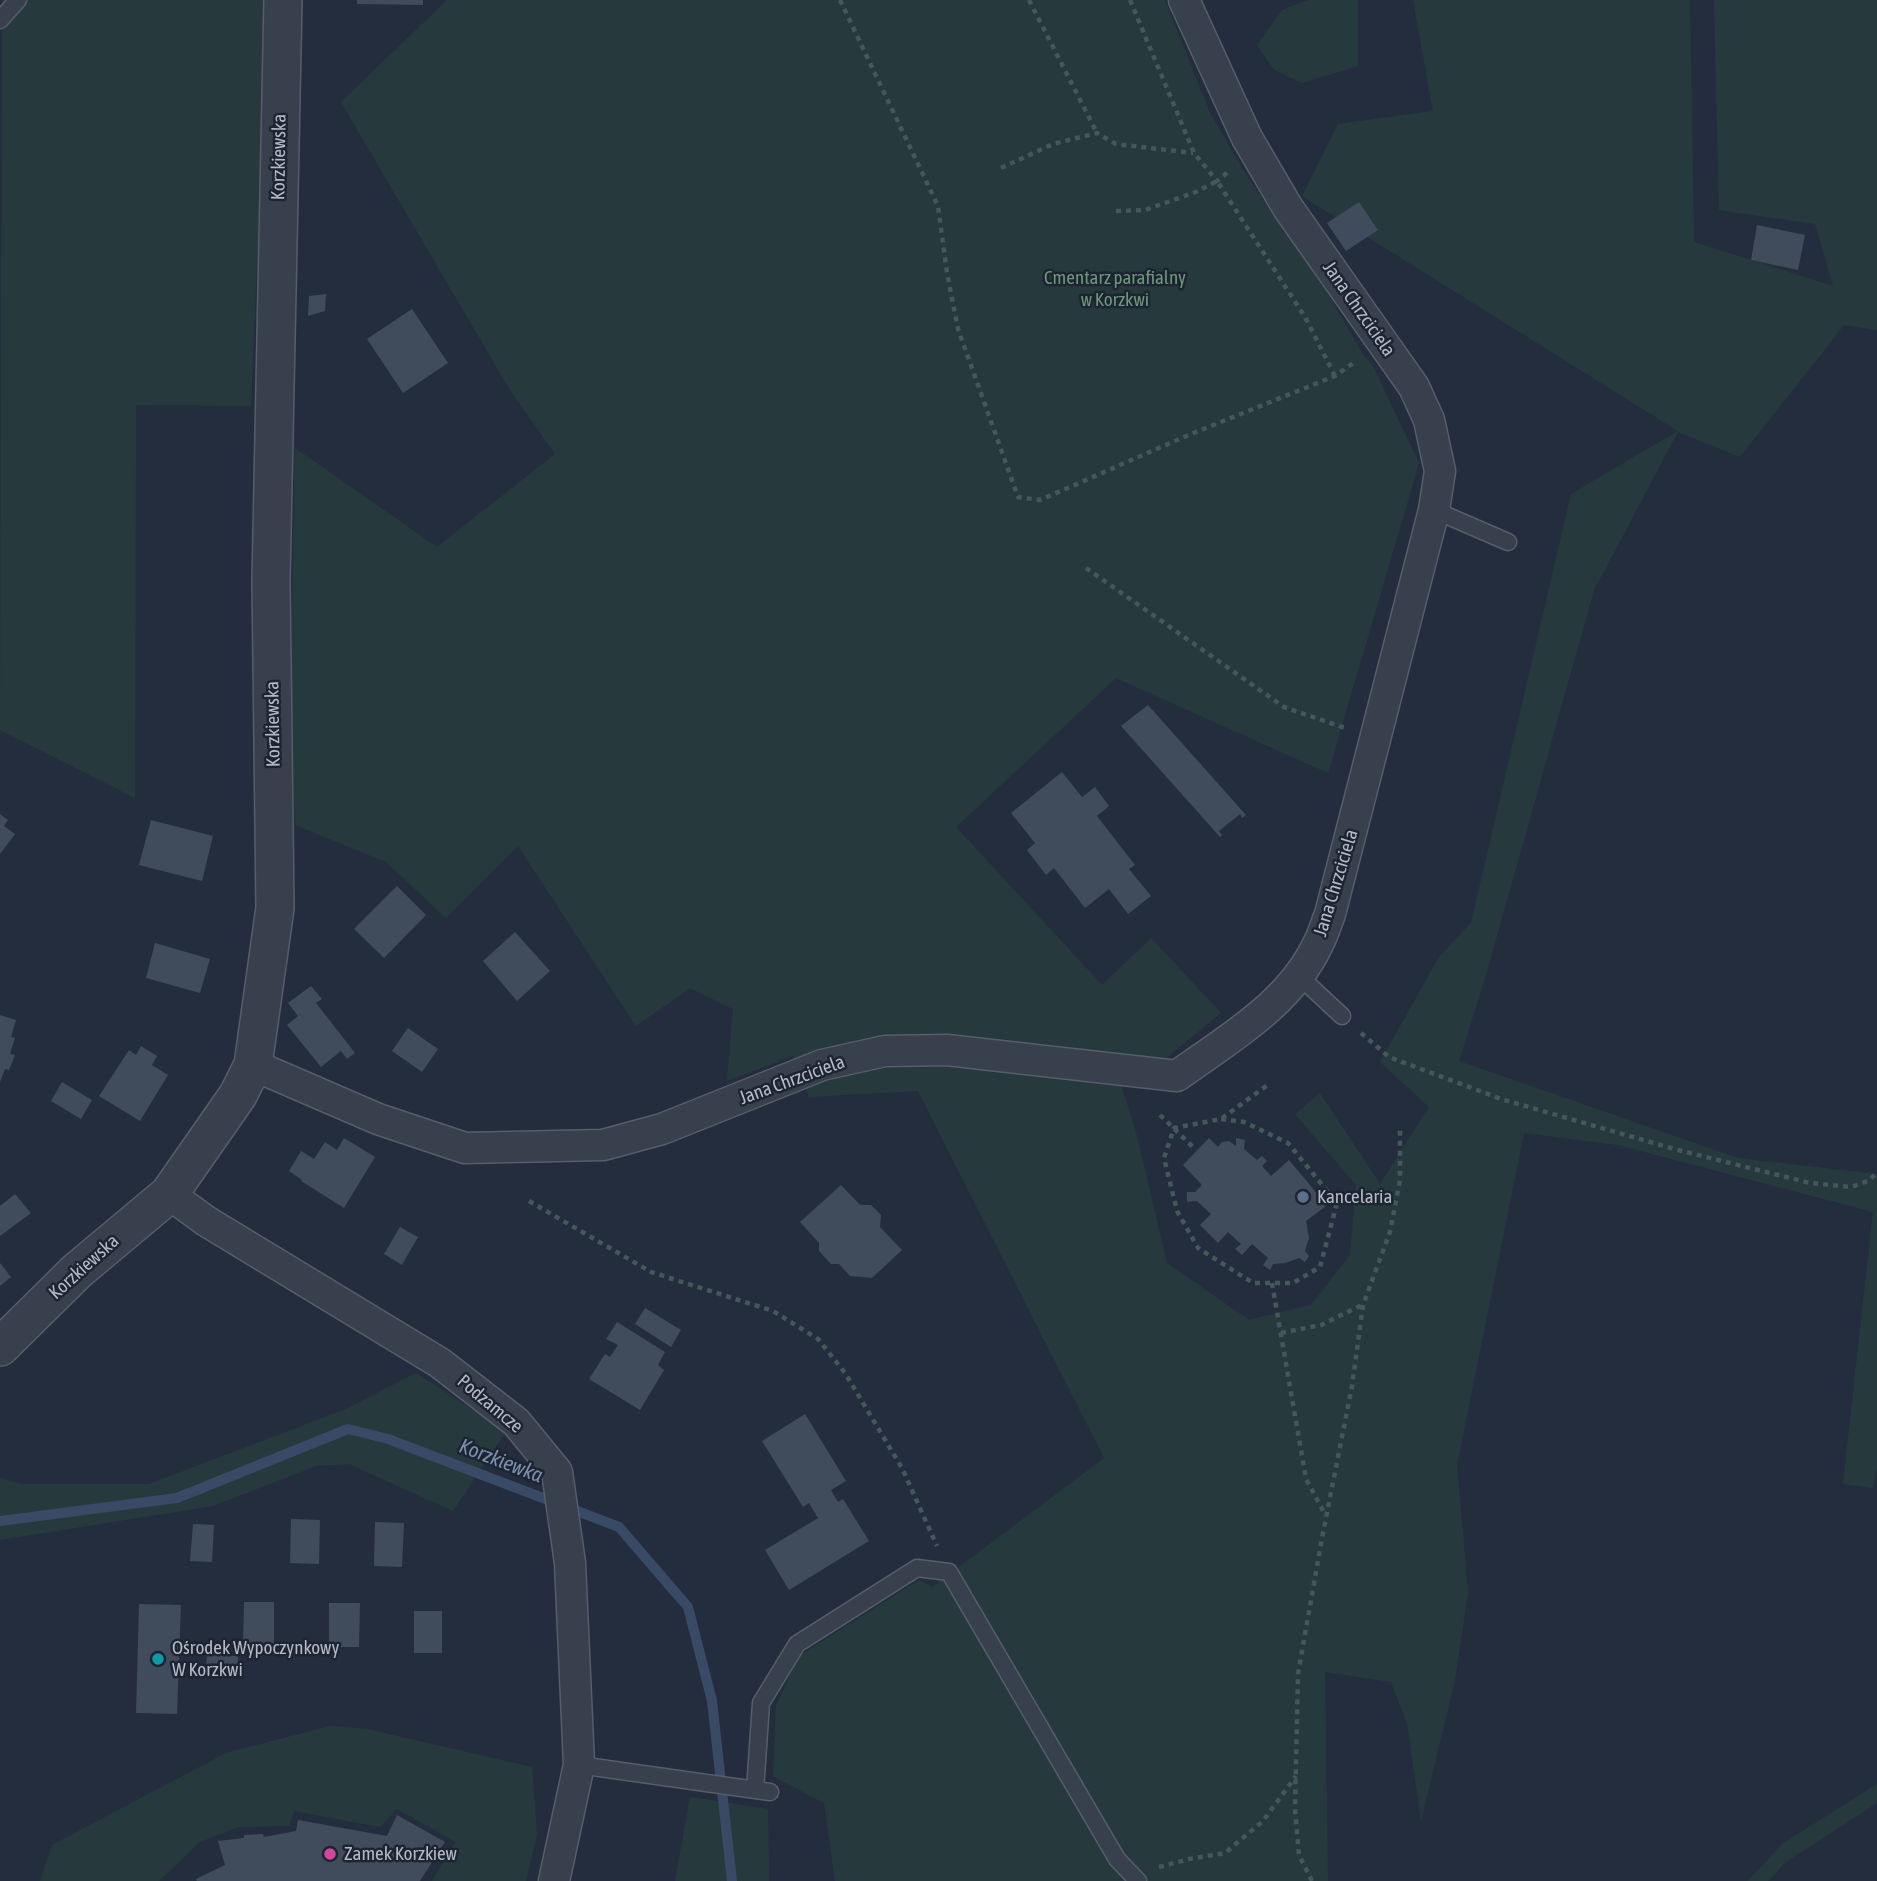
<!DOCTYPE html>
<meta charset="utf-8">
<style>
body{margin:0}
canvas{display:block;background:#242d3d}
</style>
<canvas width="1877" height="1881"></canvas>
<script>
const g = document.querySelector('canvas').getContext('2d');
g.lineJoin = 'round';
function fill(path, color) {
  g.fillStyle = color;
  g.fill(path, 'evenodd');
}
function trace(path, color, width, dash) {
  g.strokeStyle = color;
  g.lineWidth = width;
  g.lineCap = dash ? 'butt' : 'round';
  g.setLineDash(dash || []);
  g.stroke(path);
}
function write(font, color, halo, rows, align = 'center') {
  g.font = font + ' "Asap Condensed",sans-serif';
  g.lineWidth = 5;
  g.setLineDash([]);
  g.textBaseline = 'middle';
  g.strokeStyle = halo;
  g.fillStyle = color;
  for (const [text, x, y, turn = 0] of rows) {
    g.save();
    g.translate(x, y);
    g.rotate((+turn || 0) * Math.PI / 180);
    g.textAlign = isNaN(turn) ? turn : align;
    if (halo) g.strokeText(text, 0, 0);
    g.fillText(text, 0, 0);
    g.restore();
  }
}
fill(new Path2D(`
 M 2,0 L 268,0 L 251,406 L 136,405 L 135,798 L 0,730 Z
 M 447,0 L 1165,0 L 1211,115 L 1248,178 L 1325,289 L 1364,356 L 1373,366 L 1419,463 L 1328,773 L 1116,678 L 956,827 L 1102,985 L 1151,938 L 1221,1013 L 1165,1059 L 1114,1063 L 1136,1132 L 1167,1263 L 1249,1320 L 1311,1305 L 1350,1255 L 1356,1185 L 1295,1114 L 1320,1093 L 1380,1184 L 1429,1107 L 1380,1062 L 1439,957 L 1471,923 L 1571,494 L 1678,431 L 1302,196 L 1338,124 L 1433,111 L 1413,0 L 1690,0 L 1694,242 L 1833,286 L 1815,224 L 1719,210 L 1714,0 L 1877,0 L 1877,330 L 1844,325 L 1740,457 L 1678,432 L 1594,590 L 1488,968 L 1459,1061 L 1738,1158 L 1877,1174 L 1877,1468 L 1873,1488 L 1843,1484 L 1873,1212 L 1618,1145 L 1524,1133 L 1457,1465 L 1468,1593 L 1455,1680 L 1421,1821 L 1407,1723 L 1391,1682 L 1325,1672 L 1328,1881 L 835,1881 L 824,1803 L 773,1776 L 776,1706 L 799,1656 L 919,1580 L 932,1587 L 1104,1458 L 918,1091 L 809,1097 L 793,1056 L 727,1081 L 733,1009 L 690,988 L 636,1026 L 518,846 L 446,918 L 386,862 L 295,825 L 291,681 L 295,448 L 437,547 L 555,454 L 510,390 L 341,102 Z
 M 1308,0 L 1358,0 L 1358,66 L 1302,83 L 1274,70 L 1257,45 L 1282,10 Z
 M 416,1373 L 506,1431 L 453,1511 L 349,1464 L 316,1466 L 213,1506 L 0,1540 L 0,1478 L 20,1484 L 149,1484 L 346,1409 Z
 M 330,1726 L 367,1729 L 532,1767 L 537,1835 L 526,1881 L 432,1881 L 456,1842 L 397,1809 L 380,1827 L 294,1811 L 289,1826 L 239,1827 L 200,1842 L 159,1881 L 40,1881 L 52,1845 L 226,1753 Z
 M 1877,1784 L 1877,1803 L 1786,1862 L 1768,1881 L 1748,1881 L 1782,1844 Z
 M 690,1797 L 768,1809 L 769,1881 L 675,1881 Z`), '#263a3e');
trace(new Path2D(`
 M 0,1521 L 177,1498 L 348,1429 L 388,1439 L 619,1527 L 688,1607 L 712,1701 L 732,1881`), '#394a66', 10);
fill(new Path2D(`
 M 357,0 L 423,0 L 423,5 L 357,4 Z
 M 1359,202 L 1378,230 L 1346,251 L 1327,223 Z
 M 1757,225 L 1805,235 L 1798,270 L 1751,260 Z
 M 326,294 L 325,311 L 308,316 L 309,296 Z
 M 412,309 L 448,363 L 403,393 L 367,339 Z
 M 1148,705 L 1246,815 L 1242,818 L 1240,814 L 1219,831 L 1222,835 L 1220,837 L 1121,726 Z
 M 1062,772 L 1082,797 L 1095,787 L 1109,806 L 1097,816 L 1135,865 L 1129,869 L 1151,896 L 1128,914 L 1109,889 L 1085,908 L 1054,868 L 1046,875 L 1027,850 L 1035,843 L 1011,813 Z
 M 0,814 L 8,820 L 4,826 L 15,834 L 0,854 Z
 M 151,820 L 213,836 L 202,881 L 139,865 Z
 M 397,886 L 426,915 L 384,958 L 354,929 Z
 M 515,932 L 550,971 L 517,1001 L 483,961 Z
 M 155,943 L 210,959 L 200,993 L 146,978 Z
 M 311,986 L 322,999 L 316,1003 L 355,1053 L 347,1059 L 341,1051 L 321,1067 L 287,1025 L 298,1016 L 288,1003 Z
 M 0,1015 L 16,1020 L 11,1037 L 15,1038 L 10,1054 L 15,1055 L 9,1070 L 5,1069 L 0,1082 Z
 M 408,1028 L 438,1049 L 422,1072 L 392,1051 Z
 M 141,1046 L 157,1056 L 152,1065 L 168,1075 L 140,1121 L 99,1096 L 129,1050 L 136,1055 Z
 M 62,1082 L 92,1100 L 81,1119 L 51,1101 Z
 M 344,1138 L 375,1157 L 344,1208 L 301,1181 L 302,1180 L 289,1171 L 301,1151 L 314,1159 L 325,1142 L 337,1150 Z
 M 1209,1138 L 1218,1147 L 1222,1142 L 1229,1141 L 1236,1146 L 1236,1138 L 1245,1140 L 1244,1149 L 1257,1160 L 1262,1156 L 1267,1161 L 1262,1166 L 1271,1176 L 1289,1160 L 1310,1185 L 1326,1206 L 1306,1221 L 1309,1238 L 1305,1251 L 1309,1256 L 1305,1262 L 1299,1258 L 1285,1263 L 1273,1264 L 1270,1270 L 1263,1265 L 1268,1258 L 1252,1244 L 1242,1255 L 1235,1249 L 1241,1244 L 1228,1232 L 1218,1243 L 1200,1225 L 1211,1214 L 1197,1201 L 1187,1202 L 1187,1192 L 1195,1192 L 1202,1185 L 1183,1165 Z
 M 841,1185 L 860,1205 L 871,1205 L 881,1215 L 880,1227 L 902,1250 L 872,1278 L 850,1276 L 839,1264 L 831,1264 L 819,1251 L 819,1243 L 800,1222 Z
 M 15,1194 L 31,1213 L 0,1236 L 0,1206 Z
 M 400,1227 L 418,1237 L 402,1265 L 384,1254 Z
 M 0,1263 L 11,1277 L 0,1286 Z
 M 645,1308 L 681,1330 L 671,1347 L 635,1324 Z
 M 617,1322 L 665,1352 L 658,1365 L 664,1370 L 640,1410 L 589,1379 L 605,1354 L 610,1357 L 618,1345 L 606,1339 Z
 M 805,1414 L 846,1481 L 831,1490 L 838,1502 L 843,1499 L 869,1541 L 789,1590 L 765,1550 L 818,1518 L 809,1503 L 803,1507 L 762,1441 Z
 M 291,1519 L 320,1520 L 319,1564 L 290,1563 Z
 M 375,1522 L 404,1523 L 402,1567 L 374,1566 Z
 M 193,1524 L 214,1525 L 212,1562 L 190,1561 Z
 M 244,1602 L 274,1602 L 274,1645 L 243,1645 Z
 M 329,1603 L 360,1603 L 359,1647 L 329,1647 Z
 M 139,1604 L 181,1605 L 177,1714 L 136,1713 Z
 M 414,1611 L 442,1611 L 442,1653 L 414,1653 Z
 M 207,1655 L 238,1656 L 238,1668 L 206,1667 Z
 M 397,1815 L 445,1842 L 420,1881 L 197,1881 L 196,1879 L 225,1865 L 218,1841 L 244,1838 L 244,1835 L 263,1834 L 264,1837 L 296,1831 L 298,1820 L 387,1836 Z`), '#404b5c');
const service = new Path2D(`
 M 0,20 L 18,0
 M 1434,510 L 1508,542
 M 1298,975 L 1342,1016
 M 579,1765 L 770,1792
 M 755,1790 L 761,1703 L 797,1644 L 917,1568 L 949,1572 L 1117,1859 L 1138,1881`);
const minor = new Path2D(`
 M 253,1065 L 378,1119 L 465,1148 L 603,1145 L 662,1129 L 822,1065 L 885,1051 L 947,1050 L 1177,1076 C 1228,1039 1290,1004 1318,944 C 1323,935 1326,924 1330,914 L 1434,510 L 1440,471 L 1429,420 L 1414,387 L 1288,208 L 1247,138 L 1184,0
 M 169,1194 L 206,1221 L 440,1363 L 516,1422 L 557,1472 L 570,1563 L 579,1765 L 554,1881`);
const tertiary = new Path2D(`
 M 0,1347 L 77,1271 L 169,1194 L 238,1095 L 253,1065 L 275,908 L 271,581 L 283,0`);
trace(service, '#565d6b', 19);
trace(minor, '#565d6b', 33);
trace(tertiary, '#565d6b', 40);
trace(new Path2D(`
 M 840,0 L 938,206 L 947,273 L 958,329 L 1018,497 L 1040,500 L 1191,434 L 1335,376 L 1356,361
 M 1029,0 L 1097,133
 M 1130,0 L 1194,153 L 1217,181 L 1228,172
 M 1001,168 L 1053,144 L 1097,133 L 1116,144 L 1193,153
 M 1116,211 L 1145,210 L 1196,192 L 1217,181 L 1305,317 L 1335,376
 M 1086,568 L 1284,707 L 1345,728
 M 1361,1033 L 1389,1057 L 1501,1099 L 1678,1150 L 1810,1183 L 1851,1187 L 1868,1181 L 1877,1173
 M 1160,1115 L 1196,1150
 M 1221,1119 L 1244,1122 L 1288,1143 L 1337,1203 L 1320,1267 L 1293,1283 L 1253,1283 L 1198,1248 L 1177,1211 L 1164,1158 L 1174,1128 L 1221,1119 L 1269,1084
 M 529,1201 L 651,1272 L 773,1311 L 818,1339 L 845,1373 L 902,1468 L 937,1546
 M 1272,1283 L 1306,1479 L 1326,1516
 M 1281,1333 L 1321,1325 L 1362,1305
 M 1159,1867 L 1189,1859 L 1225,1853 L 1263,1821 L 1296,1776
 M 1312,1881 L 1299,1855 L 1295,1809 L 1298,1674 L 1322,1538 L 1352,1386 L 1363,1305 L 1390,1232 L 1400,1180 L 1400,1129`), '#44575b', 4.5, [5, 5]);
trace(service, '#383f4d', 16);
trace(minor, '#383f4d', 30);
trace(tertiary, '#383f4d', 37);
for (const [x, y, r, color] of [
 [1303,1197,7,"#5c6f8a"],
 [158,1659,7,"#0f9aa8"],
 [330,1854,7,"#d1479c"]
]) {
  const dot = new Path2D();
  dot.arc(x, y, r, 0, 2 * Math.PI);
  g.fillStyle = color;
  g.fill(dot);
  trace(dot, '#1d2432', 2.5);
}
write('19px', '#b4bac8', '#1d2432', [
 ["Korzkiewska",279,157,-89],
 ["Jana Chrzciciela",1359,309,55],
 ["Korzkiewska",273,724,-91],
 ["Jana Chrzciciela",1336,883,-73],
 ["Jana Chrzciciela",792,1080,-20],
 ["Korzkiewska",84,1267,-42],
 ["Podzamcze",490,1404,40]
]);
write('19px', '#6b9978', '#1d2432', [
 ["Cmentarz parafialny",1115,278],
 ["w Korzkwi",1115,300]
]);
write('19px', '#b4bac8', '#1d2432', [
 ["Kancelaria",1317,1197],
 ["Ośrodek Wypoczynkowy",172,1648],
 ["W Korzkwi",172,1670],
 ["Zamek Korzkiew",344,1854]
], 'left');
write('italic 21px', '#7c8fb0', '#1d2432', [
 ["Korzkiewka",501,1461,21]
]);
</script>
